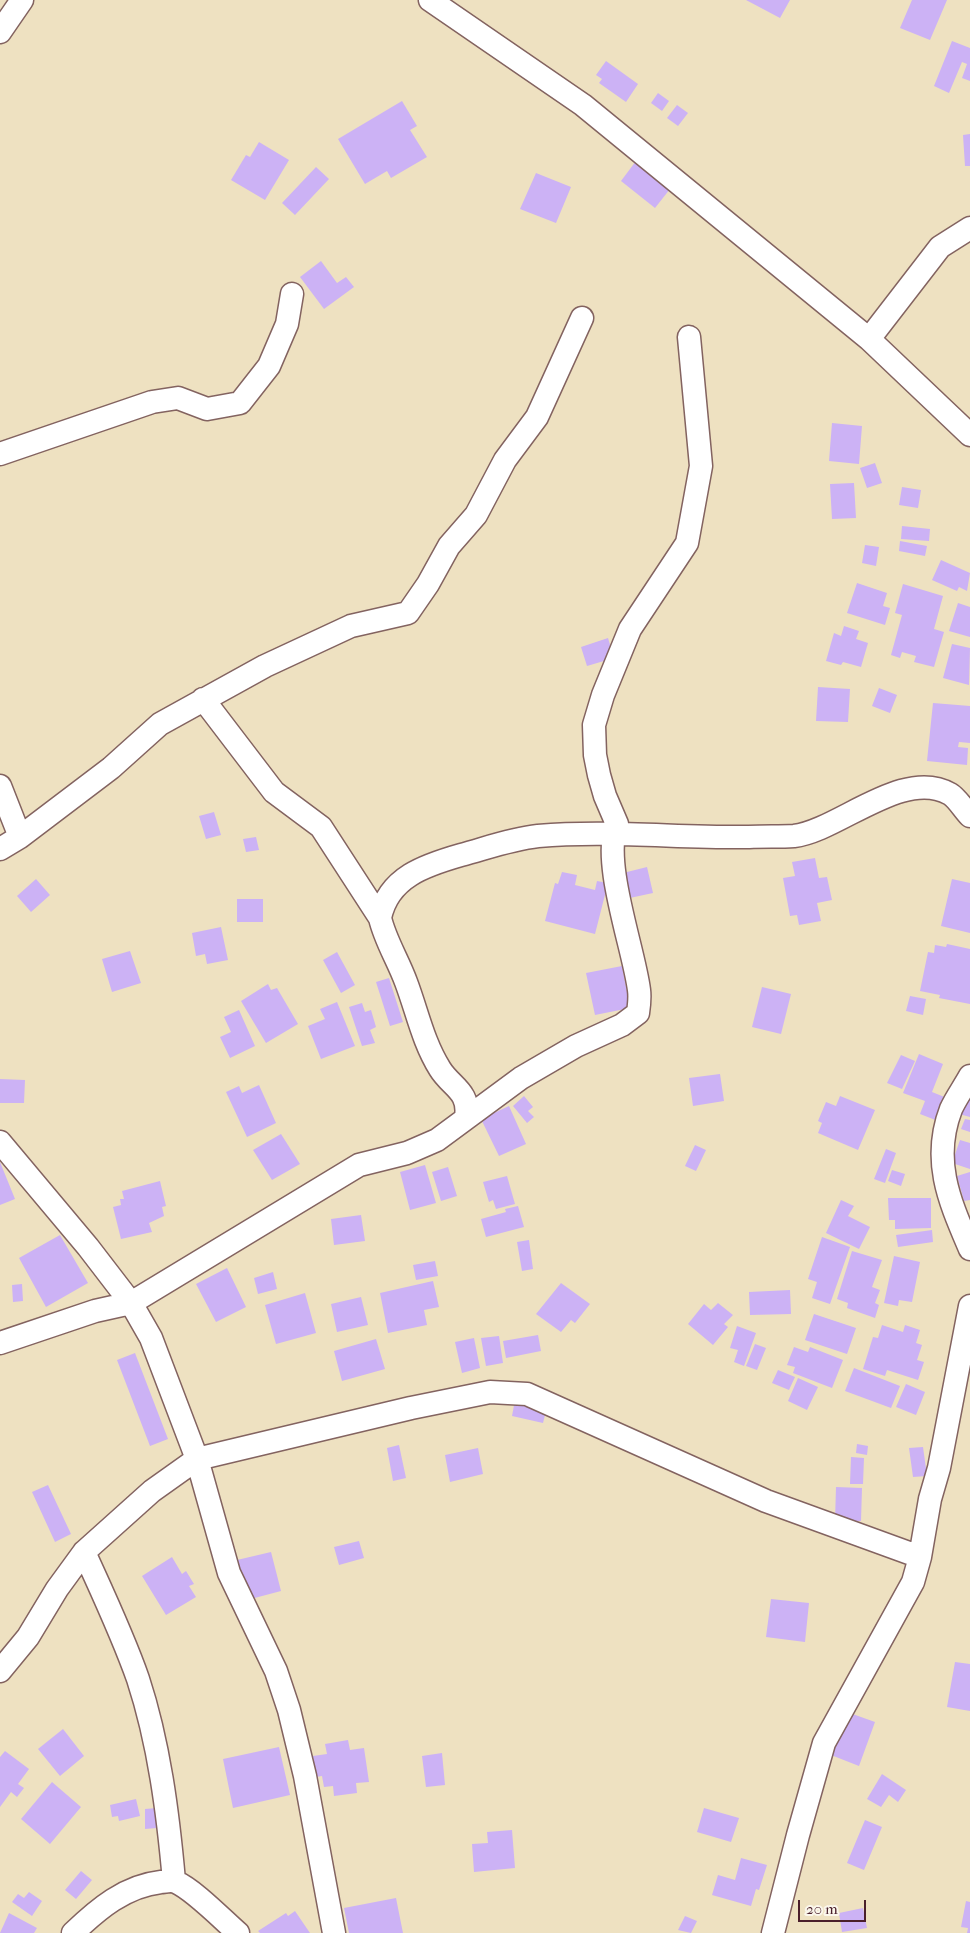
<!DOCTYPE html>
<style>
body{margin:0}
#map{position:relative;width:970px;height:1933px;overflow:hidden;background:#eee1c1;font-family:"IM FELL French Canon",serif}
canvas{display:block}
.scale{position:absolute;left:798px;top:1900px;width:68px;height:22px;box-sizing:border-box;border:2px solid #4a1f2b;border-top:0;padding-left:6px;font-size:15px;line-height:18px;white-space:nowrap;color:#4a1f2b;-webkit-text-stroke:4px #fbf7ec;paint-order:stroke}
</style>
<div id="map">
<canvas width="970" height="1933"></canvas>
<div class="scale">20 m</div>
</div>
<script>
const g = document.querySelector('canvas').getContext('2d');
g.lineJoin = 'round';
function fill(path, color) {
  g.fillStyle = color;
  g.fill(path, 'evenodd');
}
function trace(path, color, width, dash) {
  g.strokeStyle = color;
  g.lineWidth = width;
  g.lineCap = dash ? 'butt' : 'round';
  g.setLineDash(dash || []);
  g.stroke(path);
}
fill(new Path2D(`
 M 746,0 L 790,0 L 780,18 Z
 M 912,0 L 947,0 L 930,40 L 900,28 Z
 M 952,41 L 970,48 L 970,81 L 962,78 L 967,64 L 962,62 L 949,93 L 934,86 Z
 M 606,61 L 638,84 L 626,102 L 599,83 L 602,79 L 596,75 Z
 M 658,93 L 669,101 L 662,111 L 651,103 Z
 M 402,101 L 417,126 L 410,130 L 427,157 L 391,178 L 387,171 L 365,184 L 338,139 Z
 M 677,105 L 688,113 L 678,126 L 667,118 Z
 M 970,134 L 970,166 L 965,166 L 963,135 Z
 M 259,142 L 289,160 L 265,200 L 231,180 L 246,155 L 250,157 Z
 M 636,161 L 670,189 L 655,208 L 621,181 Z
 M 316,167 L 329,179 L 295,215 L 282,203 Z
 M 536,173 L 571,187 L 556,223 L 520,209 Z
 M 321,261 L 337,283 L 346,277 L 354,287 L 324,309 L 300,277 Z
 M 832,423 L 862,426 L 859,464 L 829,461 Z
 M 875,463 L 882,483 L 867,488 L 860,468 Z
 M 854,483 L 856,518 L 832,519 L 830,484 Z
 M 902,487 L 921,490 L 918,508 L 899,505 Z
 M 902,526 L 930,529 L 929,541 L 901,539 Z
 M 900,541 L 927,546 L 925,556 L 899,551 Z
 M 865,545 L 879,547 L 876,566 L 862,563 Z
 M 941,560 L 970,573 L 967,591 L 959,587 L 957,591 L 932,580 Z
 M 857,583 L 887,593 L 883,606 L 890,608 L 885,625 L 847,613 Z
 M 903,584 L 943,596 L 934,629 L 944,632 L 934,667 L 914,662 L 916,656 L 902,652 L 900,658 L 891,655 L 902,615 L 895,613 Z
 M 958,603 L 970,607 L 970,637 L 949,631 Z
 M 844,626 L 859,631 L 856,639 L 868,643 L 861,667 L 843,662 L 841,665 L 826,661 L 834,633 L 841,636 Z
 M 608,638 L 614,658 L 587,666 L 581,647 Z
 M 952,644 L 970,648 L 969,685 L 943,678 Z
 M 818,687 L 850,689 L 848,722 L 816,721 Z
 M 879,688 L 897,695 L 890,713 L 872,706 Z
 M 933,703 L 970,706 L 970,743 L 959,742 L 958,747 L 968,748 L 967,765 L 927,761 Z
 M 214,812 L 221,835 L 206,839 L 199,816 Z
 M 256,837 L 259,850 L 246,852 L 243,839 Z
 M 815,858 L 819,878 L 827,877 L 832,900 L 817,903 L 821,921 L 799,925 L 797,915 L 790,916 L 783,878 L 795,876 L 792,862 Z
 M 647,867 L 653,893 L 625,899 L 619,874 Z
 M 562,872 L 577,875 L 575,885 L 595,890 L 597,881 L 608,883 L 595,934 L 545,921 L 555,883 L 558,884 Z
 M 36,879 L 50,895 L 31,912 L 17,896 Z
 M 952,879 L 970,883 L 970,933 L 941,926 Z
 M 237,899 L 263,899 L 263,922 L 237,922 Z
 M 221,927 L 228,960 L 207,964 L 205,954 L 196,956 L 192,933 Z
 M 947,944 L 970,949 L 970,1004 L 939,998 L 940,995 L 920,991 L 928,952 L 934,953 L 935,945 L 946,947 Z
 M 130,951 L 141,983 L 112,992 L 102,959 Z
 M 337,952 L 355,985 L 341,993 L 323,960 Z
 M 622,966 L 630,1008 L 595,1015 L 586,973 Z
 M 389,978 L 403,1022 L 390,1026 L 376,982 Z
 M 268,984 L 271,990 L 277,988 L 298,1024 L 266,1043 L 241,1001 Z
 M 762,987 L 791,994 L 781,1034 L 752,1027 Z
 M 910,996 L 926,999 L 923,1015 L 906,1011 Z
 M 337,1002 L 355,1046 L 321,1059 L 308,1026 L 325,1019 L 320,1009 Z
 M 362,1003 L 365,1012 L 371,1010 L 376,1027 L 370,1030 L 375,1043 L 362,1046 L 349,1007 Z
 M 239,1010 L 255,1046 L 230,1058 L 220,1037 L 231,1032 L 224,1017 Z
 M 919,1054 L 943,1064 L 932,1092 L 947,1098 L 938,1121 L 920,1114 L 925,1101 L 903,1093 Z
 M 901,1055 L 915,1061 L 902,1089 L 887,1083 Z
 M 720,1074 L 724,1101 L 693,1106 L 689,1078 Z
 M 0,1079 L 25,1080 L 24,1103 L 0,1103 Z
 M 259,1085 L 276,1123 L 247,1137 L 226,1092 L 239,1086 L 242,1093 Z
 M 524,1096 L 533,1107 L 528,1111 L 534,1117 L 527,1123 L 513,1106 Z
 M 840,1096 L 875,1110 L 858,1150 L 818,1133 L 822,1123 L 818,1121 L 826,1102 L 836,1106 Z
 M 970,1096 L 970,1117 L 959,1114 Z
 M 509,1106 L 526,1144 L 499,1156 L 481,1119 Z
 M 965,1119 L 970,1120 L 970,1132 L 961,1129 Z
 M 281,1134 L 300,1164 L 272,1180 L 253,1150 Z
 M 960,1140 L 970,1143 L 970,1169 L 952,1163 Z
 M 695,1145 L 706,1150 L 696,1171 L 685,1166 Z
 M 886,1149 L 896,1153 L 885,1183 L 874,1179 Z
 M 0,1162 L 15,1199 L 0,1205 Z
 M 425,1165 L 436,1203 L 410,1210 L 400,1172 Z
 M 448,1167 L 457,1196 L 441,1201 L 432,1172 Z
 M 892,1170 L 905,1174 L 901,1186 L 888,1181 Z
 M 970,1172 L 970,1200 L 964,1201 L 957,1176 Z
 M 507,1176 L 515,1204 L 496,1209 L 493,1200 L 489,1202 L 483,1182 Z
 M 160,1181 L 166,1206 L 162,1207 L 164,1216 L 149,1223 L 152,1232 L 121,1239 L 113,1207 L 121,1205 L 120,1199 L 124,1199 L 122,1191 Z
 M 888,1198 L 931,1198 L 931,1228 L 895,1229 L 895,1220 L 889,1220 Z
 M 841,1200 L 854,1206 L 848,1216 L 870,1227 L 859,1249 L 826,1233 Z
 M 518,1206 L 524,1227 L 486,1237 L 481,1219 L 506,1212 L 505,1209 Z
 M 361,1215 L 365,1241 L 334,1245 L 331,1219 Z
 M 932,1230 L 933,1242 L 898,1247 L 896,1235 Z
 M 60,1235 L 88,1283 L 46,1307 L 19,1258 Z
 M 822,1237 L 850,1247 L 830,1304 L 812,1298 L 817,1282 L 808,1279 Z
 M 529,1240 L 533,1269 L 522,1271 L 517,1242 Z
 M 852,1251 L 882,1260 L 872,1287 L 880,1290 L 875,1303 L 879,1305 L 875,1318 L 847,1308 L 848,1303 L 837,1299 Z
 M 894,1256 L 920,1262 L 912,1302 L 899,1300 L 898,1306 L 884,1303 Z
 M 435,1261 L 438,1276 L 416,1280 L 413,1265 Z
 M 227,1268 L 246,1307 L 216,1322 L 196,1284 Z
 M 273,1272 L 277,1289 L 258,1294 L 254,1278 Z
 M 433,1281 L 439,1307 L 424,1310 L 427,1325 L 388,1333 L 380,1293 Z
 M 561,1283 L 590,1304 L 575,1323 L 571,1320 L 561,1332 L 536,1314 Z
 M 22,1284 L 23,1301 L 13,1302 L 12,1285 Z
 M 790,1290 L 791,1314 L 750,1315 L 749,1292 Z
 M 305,1293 L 316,1333 L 276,1344 L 265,1305 Z
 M 361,1297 L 368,1325 L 337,1332 L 331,1304 Z
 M 718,1303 L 733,1315 L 724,1324 L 728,1327 L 713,1345 L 688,1324 L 704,1304 L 711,1310 Z
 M 814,1314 L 856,1328 L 847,1354 L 805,1340 Z
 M 882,1325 L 903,1332 L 905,1325 L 920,1330 L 916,1343 L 922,1345 L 917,1360 L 924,1362 L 918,1380 L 887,1370 L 885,1376 L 863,1369 L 873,1337 L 878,1338 Z
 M 737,1326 L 756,1333 L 744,1366 L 734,1362 L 738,1350 L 730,1348 Z
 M 538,1335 L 541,1351 L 506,1358 L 503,1341 Z
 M 499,1336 L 503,1363 L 486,1366 L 481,1338 Z
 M 474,1338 L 480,1368 L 462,1373 L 455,1342 Z
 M 376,1339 L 385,1369 L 342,1381 L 334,1351 Z
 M 755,1344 L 766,1348 L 757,1370 L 746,1366 Z
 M 794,1347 L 808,1352 L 810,1347 L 843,1360 L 832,1388 L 793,1373 L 795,1367 L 787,1365 Z
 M 135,1353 L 168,1439 L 150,1446 L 117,1360 Z
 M 854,1368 L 900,1386 L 891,1408 L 845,1391 Z
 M 778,1370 L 795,1377 L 789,1390 L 772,1383 Z
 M 798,1378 L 818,1387 L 807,1410 L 788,1401 Z
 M 906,1384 L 925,1392 L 916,1415 L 896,1407 Z
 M 515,1400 L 547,1407 L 543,1423 L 512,1416 Z
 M 857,1444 L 868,1446 L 867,1455 L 856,1453 Z
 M 399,1445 L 406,1478 L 393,1481 L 387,1448 Z
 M 923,1447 L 927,1476 L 913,1477 L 909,1448 Z
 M 478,1448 L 483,1474 L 450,1482 L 445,1455 Z
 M 851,1457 L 864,1458 L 863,1484 L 850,1484 Z
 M 48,1485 L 71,1534 L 55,1542 L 32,1492 Z
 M 836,1487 L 862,1488 L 861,1521 L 835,1521 Z
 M 359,1541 L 364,1558 L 339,1565 L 334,1547 Z
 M 271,1552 L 281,1591 L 247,1600 L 237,1560 Z
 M 172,1557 L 182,1574 L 186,1571 L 194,1584 L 189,1586 L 196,1597 L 166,1615 L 142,1576 Z
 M 771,1599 L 809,1603 L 805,1642 L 766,1637 Z
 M 955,1662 L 970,1664 L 970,1711 L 947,1707 Z
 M 847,1712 L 875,1722 L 859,1766 L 831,1755 Z
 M 63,1729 L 84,1756 L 60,1776 L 38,1749 Z
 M 348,1740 L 350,1750 L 364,1748 L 369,1782 L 356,1783 L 357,1793 L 334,1796 L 333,1786 L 324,1787 L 322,1776 L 316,1777 L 313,1756 L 327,1754 L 325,1744 Z
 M 279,1747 L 290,1795 L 233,1808 L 223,1759 Z
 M 5,1751 L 29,1769 L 18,1784 L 24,1788 L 17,1797 L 11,1792 L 0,1807 L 0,1757 Z
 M 442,1753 L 445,1785 L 426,1787 L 422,1756 Z
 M 882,1774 L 906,1790 L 898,1802 L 889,1795 L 881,1807 L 867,1799 Z
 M 52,1782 L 81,1807 L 50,1844 L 21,1819 Z
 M 136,1799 L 140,1816 L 119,1821 L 118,1816 L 112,1817 L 110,1805 Z
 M 157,1808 L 157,1828 L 145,1829 L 145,1809 Z
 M 704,1808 L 739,1818 L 731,1842 L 697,1832 Z
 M 865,1820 L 882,1827 L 864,1870 L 847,1863 Z
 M 512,1830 L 515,1868 L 474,1872 L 472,1844 L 488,1843 L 487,1832 Z
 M 741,1858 L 767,1865 L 759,1890 L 756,1889 L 751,1906 L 712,1895 L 718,1875 L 735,1880 Z
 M 81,1871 L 92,1880 L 76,1899 L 65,1890 Z
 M 29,1892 L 42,1901 L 32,1916 L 12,1902 L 18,1894 L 24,1898 Z
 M 396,1898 L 403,1933 L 349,1933 L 344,1908 Z
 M 966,1901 L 970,1902 L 970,1933 L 967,1933 L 968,1928 L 961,1927 Z
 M 863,1908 L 867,1928 L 842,1932 L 839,1913 Z
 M 295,1911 L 310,1933 L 260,1933 L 258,1931 L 286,1913 L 288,1916 Z
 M 9,1913 L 37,1928 L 34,1933 L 0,1933 Z
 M 685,1916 L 697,1921 L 691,1933 L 678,1930 Z`), '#ccb2f5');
const minor = new Path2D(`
 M 430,0 L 583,105 L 869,339 L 970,435
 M 0,32 L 22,0
 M 869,339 L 940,247 L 970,228
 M 0,454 L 152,402 L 178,398 L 207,409 L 240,403 L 269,366 L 287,324 L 292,294
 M 203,699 L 274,792 L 321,827 L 380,918 C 385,940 398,960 406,982 C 417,1011 423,1042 440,1069 C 451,1087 470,1091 466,1117
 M 0,786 L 20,837
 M 0,849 L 20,837 L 111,768 L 160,724 L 265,666 L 351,626 L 408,613 L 428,584 L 449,546 L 476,515 L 505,460 L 537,417 L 582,318
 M 380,918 C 388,877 426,865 461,855 C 487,848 511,839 538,836 C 608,830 679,838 749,837 C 764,836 779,837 794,836 C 838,831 903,767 950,794 C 957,798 964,810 970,816
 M 970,1076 C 964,1087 956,1098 951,1109 C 931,1161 950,1202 970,1249
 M 0,1142 L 88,1247 L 131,1303 L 151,1338 L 197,1459 L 229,1573 L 276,1671 L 289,1710 L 305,1776 L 334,1933
 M 0,1343 L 95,1311 L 131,1303 L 359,1165 L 407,1153 L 437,1140 L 521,1078 L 576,1046 L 622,1025 L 638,1013 C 639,1006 640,997 639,990 C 634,949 601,861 617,824 L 605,796 L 599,775 L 595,755 L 594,725 L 603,695 L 630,629 L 687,543 L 701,466 L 689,337
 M 84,1552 C 103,1594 123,1636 138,1679 C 159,1743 168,1813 174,1881
 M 0,1671 L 28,1637 L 57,1589 L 84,1552 L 152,1491 L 197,1459 L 411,1408 L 490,1392 L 527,1394 L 766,1501 L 920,1557
 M 73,1933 C 98,1909 125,1886 161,1882 C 165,1882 171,1880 176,1882 C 194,1890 222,1919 238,1933
 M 773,1933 L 798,1835 L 824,1743 L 913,1582 L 920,1557 L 930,1499 L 939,1468 L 970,1306`);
trace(minor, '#836360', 25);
trace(minor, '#fff', 22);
</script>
